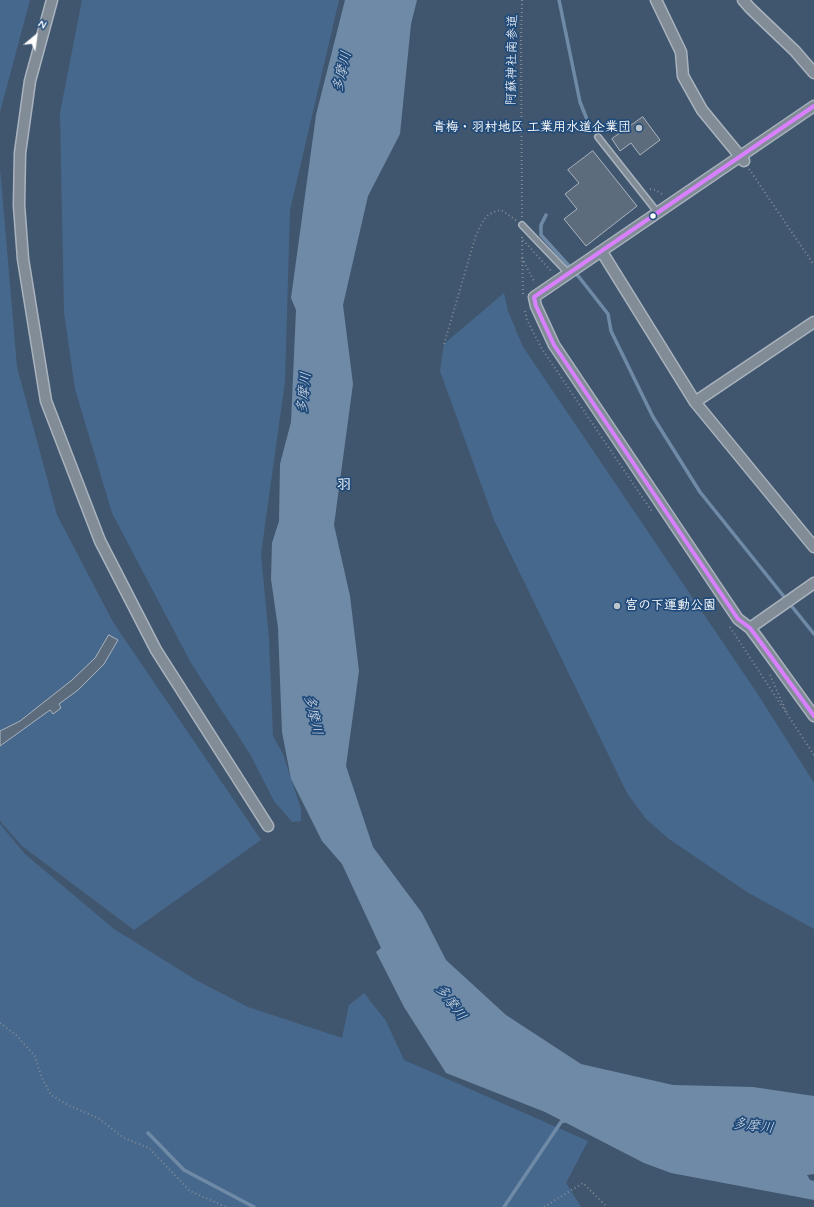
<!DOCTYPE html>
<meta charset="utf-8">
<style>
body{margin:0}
#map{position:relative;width:814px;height:1207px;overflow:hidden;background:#40566e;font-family:Mynerve,sans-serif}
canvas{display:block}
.north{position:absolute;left:16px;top:16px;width:40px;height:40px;-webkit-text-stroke:3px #1f4a7a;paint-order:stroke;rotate:29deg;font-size:11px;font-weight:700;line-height:16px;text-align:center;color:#fff}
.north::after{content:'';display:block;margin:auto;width:14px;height:18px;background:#fff;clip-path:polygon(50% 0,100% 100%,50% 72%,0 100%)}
</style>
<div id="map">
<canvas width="814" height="1207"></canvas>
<div class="north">N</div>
</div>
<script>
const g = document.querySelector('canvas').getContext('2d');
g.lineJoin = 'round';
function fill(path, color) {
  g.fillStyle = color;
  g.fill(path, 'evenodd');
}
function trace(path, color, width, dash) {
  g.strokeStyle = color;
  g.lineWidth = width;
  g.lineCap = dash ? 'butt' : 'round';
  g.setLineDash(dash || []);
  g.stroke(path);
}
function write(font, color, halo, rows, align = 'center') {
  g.font = font + ' Mynerve,"Klee One",sans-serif';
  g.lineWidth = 3.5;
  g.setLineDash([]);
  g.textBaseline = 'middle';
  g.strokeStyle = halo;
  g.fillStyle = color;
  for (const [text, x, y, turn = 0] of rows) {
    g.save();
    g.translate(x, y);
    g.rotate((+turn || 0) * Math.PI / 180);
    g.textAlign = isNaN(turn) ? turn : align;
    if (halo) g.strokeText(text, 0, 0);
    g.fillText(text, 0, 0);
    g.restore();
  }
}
fill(new Path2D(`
 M 0,0 L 30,0 L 0,112 Z
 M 82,0 L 339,0 L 290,210 L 285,381 L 261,554 L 269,639 L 273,736 L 283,754 L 301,809 L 301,821 L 292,822 L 274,801 L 250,754 L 191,663 L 112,513 L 75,389 L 64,312 L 60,113 Z
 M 0,168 L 17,367 L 57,515 L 113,622 L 261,840 L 134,930 L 22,846 L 0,821 Z
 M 504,293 L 508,311 L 523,347 L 757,693 L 814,783 L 814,929 L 747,892 L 669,839 L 646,819 L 627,793 L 494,520 L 440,371 L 444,344 Z
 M 0,824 L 25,854 L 114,929 L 196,980 L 248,1007 L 342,1038 L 349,1005 L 364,993 L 386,1021 L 404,1060 L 588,1141 L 566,1183 L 581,1207 L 0,1207 Z`), '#47688d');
fill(new Path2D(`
 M 345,0 L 417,0 L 411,24 L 400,134 L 368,196 L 343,305 L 353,384 L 334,525 L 350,596 L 359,671 L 346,766 L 373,847 L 422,913 L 446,960 L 506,1015 L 581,1064 L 673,1085 L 753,1087 L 814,1096 L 814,1174 L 807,1175 L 810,1180 L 814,1181 L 814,1200 L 671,1173 L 644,1163 L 545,1112 L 446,1073 L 404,1007 L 376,952 L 381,948 L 342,864 L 322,841 L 291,779 L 282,732 L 278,628 L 271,579 L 272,543 L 279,521 L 280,464 L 291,422 L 296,310 L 291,298 L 316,115 Z`), '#6f8aa7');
trace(new Path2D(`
 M 559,0 L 580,102 L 590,127
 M 546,215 L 541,225 L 541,235 L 579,277 L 608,314 L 611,331 L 653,417 L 700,492 L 814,634
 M 148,1133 L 184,1170 L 254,1207
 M 504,1207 L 561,1122 L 567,1120`), '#6f8aa7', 3.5);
const building = new Path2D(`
 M 643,117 L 660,140 L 640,155 L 631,143 L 620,151 L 612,139 Z
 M 593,151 L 637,206 L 586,246 L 564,219 L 577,209 L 565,194 L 579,183 L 568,170 Z
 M 109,635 L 118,640 L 104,664 L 78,690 L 59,704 L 61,708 L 53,714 L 50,710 L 0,746 L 0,731 L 20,721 L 72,680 L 95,658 Z`);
fill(building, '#5c6c7d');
trace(building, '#a9b3be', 1);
const service = new Path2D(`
 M 598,137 L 658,213
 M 522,225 L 569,274`);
const minor = new Path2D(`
 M 52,0 L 30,81 L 20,153 L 19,205 L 23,259 L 46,401 L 100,541 L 156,650 L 268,826
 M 656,0 L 681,52 L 683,76 L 702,110 L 744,161
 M 743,0 L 750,8 L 795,51 L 814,73
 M 814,106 L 534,297 L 536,306 L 554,345 L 738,619 L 750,628 L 759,640 L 814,716
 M 602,252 L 695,402 L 814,547
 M 695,402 L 814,322
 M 750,628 L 814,583`);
trace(service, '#a9b3be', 8);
trace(minor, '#a9b3be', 13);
trace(new Path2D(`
 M 749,169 L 814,265
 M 650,189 L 655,190 L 664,195
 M 522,217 L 521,41 L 522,0
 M 522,237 L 523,295
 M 523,240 L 552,272
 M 522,258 L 535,283
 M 525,311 L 527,320 L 542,349 L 653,513
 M 444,344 L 476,235 C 483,221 485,213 501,210 L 517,221
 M 730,627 L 814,755
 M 770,675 L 787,713
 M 0,1023 L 16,1035 L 35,1056 L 41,1076 L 51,1095 L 68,1105 L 98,1118 L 124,1138 L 149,1148 L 190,1191 L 226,1207
 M 544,1207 L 583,1183 L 607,1207`), '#808a96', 2, [1, 3]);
trace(service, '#818c97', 5);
trace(minor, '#818c97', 10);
trace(new Path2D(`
 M 814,106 L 534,297 L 536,306 L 554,345 L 738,619 L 750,628 L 759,640 L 814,716`), '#d880ff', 4);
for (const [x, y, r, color] of [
 [639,128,4,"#bcc4cc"],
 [653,216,3.5,"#fff"],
 [617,606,4,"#bcc4cc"]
]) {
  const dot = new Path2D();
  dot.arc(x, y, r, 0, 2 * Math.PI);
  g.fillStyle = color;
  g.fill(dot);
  trace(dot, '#1f4a7a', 1.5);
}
write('13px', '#fff', '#1f4a7a', [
 ["阿蘇神社南参道",513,60,-89]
]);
write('bold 13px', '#fff', '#1f4a7a', [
 ["青梅・羽村地区 工業用水道企業団",631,128],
 ["宮の下運動公園",625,606,"left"]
], 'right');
write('italic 14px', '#d5dde6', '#1f4a7a', [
 ["多摩川",343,72,-77],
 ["多摩川",305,393,-84],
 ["多摩川",312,715,77],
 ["多摩川",450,1003,53],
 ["多摩川",753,1127,7]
]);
write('bold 15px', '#fff', '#1f4a7a', [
 ["羽",344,486]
]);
</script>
